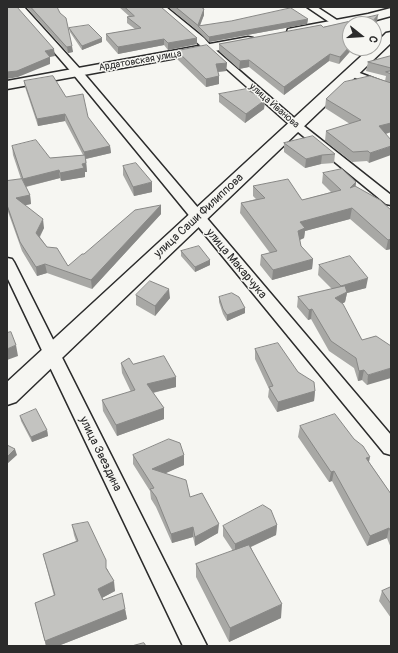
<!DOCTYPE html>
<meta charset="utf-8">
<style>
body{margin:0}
#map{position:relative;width:398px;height:653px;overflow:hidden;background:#f6f6f2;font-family:Pangolin,sans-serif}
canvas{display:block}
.frame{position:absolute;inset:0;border:8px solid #2b2b2b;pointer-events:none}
.north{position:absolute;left:342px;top:16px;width:40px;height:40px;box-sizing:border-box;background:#f6f6f2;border:1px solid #a5a5a2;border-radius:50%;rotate:107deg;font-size:11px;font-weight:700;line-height:16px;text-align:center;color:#2b2b2b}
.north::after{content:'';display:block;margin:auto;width:14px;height:18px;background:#2b2b2b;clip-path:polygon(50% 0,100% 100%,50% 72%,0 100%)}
</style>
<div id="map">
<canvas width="398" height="653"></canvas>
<div class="frame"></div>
<div class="north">С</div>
</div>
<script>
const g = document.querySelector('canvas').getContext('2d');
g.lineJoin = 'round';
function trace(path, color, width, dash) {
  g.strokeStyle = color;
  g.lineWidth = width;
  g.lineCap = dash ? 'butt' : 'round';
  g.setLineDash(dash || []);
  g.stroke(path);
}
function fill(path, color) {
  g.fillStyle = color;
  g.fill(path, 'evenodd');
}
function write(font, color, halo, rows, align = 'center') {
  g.font = font + ' Pangolin,sans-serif';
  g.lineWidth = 3;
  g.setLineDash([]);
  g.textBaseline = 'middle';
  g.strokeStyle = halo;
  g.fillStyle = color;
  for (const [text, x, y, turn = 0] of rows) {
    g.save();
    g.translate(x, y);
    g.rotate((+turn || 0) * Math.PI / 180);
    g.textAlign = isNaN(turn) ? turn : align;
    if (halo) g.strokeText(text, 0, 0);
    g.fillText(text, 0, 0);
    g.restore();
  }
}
const minor = new Path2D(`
 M 15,7 L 24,7 L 81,70 L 391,435 L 391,455 L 384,453 L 73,74 Z
 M 157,7 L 166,7 L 204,38 L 211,46 L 300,123 L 391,195 L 391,205 L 386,204 L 292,127 Z
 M 307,7 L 317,7 L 343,24 L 338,27 L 335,26 Z
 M 352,70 L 391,85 L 391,92 L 348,75 L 347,73 L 348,71 Z
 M 7,258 L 12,259 L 14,262 L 207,646 L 183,646 L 7,277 Z`);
const trunk = new Path2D(`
 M 391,8 L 391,16 L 369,22 L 350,24 L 350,25 L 293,36 L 288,35 L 287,32 L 288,29 L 293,28 L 368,14 Z
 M 391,32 L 391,43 L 16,402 L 7,405 L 7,382 L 370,48 L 374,48 L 374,45 L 386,33 Z
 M 248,37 L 253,38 L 255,41 L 253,44 L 7,89 L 7,81 Z`);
trace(minor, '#2b2b2b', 3);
trace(trunk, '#2b2b2b', 3);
fill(minor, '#f6f6f2');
fill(trunk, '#f6f6f2');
fill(new Path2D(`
 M 26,7 L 57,7 L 73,52 L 68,53 Z
 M 119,7 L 161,7 L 197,44 L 168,50 L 164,45 L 118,54 L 106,40 L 106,34 L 135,29 L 127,23 L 127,17 L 129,16 Z
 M 168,7 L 201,7 L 204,9 L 204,15 L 200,26 L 308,19 L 307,24 L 209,42 L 198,31 L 198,30 L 198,31 Z
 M 377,22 L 339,64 L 329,61 L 284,95 L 249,67 L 239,69 L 219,51 L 219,44 L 323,27 Z
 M 69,28 L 102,42 L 82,50 L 70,32 Z
 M 177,51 L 227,63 L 226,71 L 218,72 L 219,76 L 219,84 L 206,87 L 177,59 Z
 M 391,56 L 391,132 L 386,134 L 369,163 L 367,161 L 352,162 L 325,141 L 326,131 L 350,124 L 325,108 L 326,99 L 385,81 L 386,76 L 366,71 L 368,62 Z
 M 24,81 L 66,97 L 88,117 L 110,146 L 111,153 L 86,159 L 87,172 L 85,172 L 85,177 L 61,181 L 60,178 L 26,187 L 30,195 L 31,204 L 24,205 L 44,228 L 40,237 L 47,247 L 68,266 L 84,254 L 161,205 L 161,214 L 92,289 L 47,273 L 37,276 L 22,251 L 7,209 L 7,181 L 21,179 L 13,155 L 12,146 L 50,158 L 83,155 L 65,121 L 38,126 L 25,87 Z
 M 219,94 L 265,100 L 264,109 L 245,123 L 219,102 Z
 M 284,143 L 335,154 L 334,163 L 321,164 L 305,168 L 284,152 Z
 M 123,166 L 152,192 L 134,196 L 123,175 Z
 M 323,173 L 356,182 L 355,187 L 380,200 L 391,249 L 386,250 L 350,219 L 305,231 L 304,238 L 300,240 L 301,246 L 313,259 L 312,269 L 272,280 L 260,265 L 261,255 L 270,253 L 240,213 L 241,203 L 256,199 L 253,196 L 253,186 L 302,200 L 331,192 L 322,183 Z
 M 181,251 L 210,260 L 210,265 L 195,272 L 181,256 Z
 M 319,265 L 366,288 L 347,293 L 345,302 L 342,304 L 362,340 L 376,336 L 367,385 L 362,380 L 358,381 L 354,368 L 329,351 L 311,319 L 308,320 L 297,307 L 298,297 L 332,289 L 318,275 Z
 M 136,295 L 170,298 L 155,316 L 136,305 Z
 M 219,297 L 245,308 L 245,313 L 227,321 L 223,314 L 219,302 Z
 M 255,349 L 315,391 L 314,401 L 277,412 L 268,397 L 269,389 L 255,359 Z
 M 121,363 L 133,364 L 176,387 L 153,393 L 164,408 L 164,419 L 117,436 L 103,411 L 102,400 L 131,392 L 122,373 Z
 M 20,416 L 47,430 L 48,436 L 32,442 L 21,421 Z
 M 300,426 L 369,462 L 391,494 L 391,548 L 387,538 L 367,546 L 332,481 L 329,482 L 298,437 Z
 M 133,455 L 184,455 L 184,465 L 165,473 L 190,497 L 218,533 L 195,546 L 193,537 L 172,543 L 156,507 L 151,499 L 150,491 L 133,464 Z
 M 72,525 L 108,570 L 115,591 L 102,598 L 103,600 L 125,609 L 127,619 L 58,646 L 46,646 L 35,603 L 54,596 L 43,554 L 76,541 L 74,535 Z
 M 277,525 L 276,535 L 251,547 L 281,618 L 229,642 L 196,577 L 196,564 L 233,551 L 223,536 L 223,526 Z
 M 391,587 L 391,618 L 379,601 L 382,591 Z`), '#a8a8a5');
fill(new Path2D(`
 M 204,9 L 204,15 L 199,27 L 198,26 L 198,31 L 198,25 Z
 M 378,15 L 377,22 L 374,26 L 374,24 L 370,24 Z
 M 308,19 L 307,24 L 209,42 L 209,37 Z
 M 102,38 L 102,42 L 82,50 L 82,46 Z
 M 197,38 L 197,44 L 168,50 L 168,43 Z
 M 164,39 L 164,45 L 118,54 L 118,47 Z
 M 72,46 L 73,52 L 68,53 L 67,47 Z
 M 350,46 L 350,48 L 353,48 L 339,64 L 340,57 Z
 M 54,49 L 55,56 L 45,58 L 45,51 Z
 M 330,54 L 329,61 L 284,95 L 284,87 Z
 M 50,57 L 50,64 L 18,77 L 7,79 L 7,72 Z
 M 249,60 L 249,67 L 239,69 L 240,61 Z
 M 227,63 L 226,71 L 216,72 L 216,64 Z
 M 219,76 L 219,84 L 206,87 L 206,79 Z
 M 265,100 L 264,109 L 245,123 L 246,114 Z
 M 65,114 L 65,121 L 38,126 L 37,119 Z
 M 391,123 L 391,132 L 378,136 L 379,126 Z
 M 110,146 L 111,153 L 85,159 L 84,152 Z
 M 391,146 L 391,155 L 369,163 L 370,153 Z
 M 322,155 L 321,164 L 305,168 L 306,159 Z
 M 86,163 L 87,172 L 85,172 L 85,177 L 61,181 L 60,173 L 82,164 Z
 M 59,170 L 60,178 L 24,187 L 23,179 Z
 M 152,182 L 152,192 L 134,196 L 133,187 Z
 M 356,182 L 355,192 L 350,188 Z
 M 30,195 L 31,204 L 17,207 L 16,198 Z
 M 161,205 L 161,214 L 92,289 L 91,280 Z
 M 352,208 L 350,219 L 305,231 L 304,238 L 297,241 L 298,231 L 300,222 Z
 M 43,219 L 44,228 L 37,241 L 36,233 Z
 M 391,239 L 391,249 L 386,250 L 388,240 Z
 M 313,259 L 312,269 L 272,280 L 273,270 Z
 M 210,260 L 210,265 L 195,272 L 195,267 Z
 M 45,264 L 47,273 L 37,276 L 36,267 Z
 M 368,278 L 366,288 L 347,293 L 345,302 L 334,308 L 335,298 L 339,296 L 341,286 Z
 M 169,289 L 170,298 L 155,316 L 155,306 Z
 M 245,308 L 245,313 L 227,321 L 227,315 Z
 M 312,309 L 311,319 L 308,320 L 309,310 Z
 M 16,345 L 18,356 L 7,360 L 7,349 Z
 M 391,368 L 391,378 L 367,385 L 368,375 Z
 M 364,370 L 362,380 L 358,381 L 359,371 Z
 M 176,377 L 176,387 L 147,394 L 147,384 Z
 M 315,391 L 314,401 L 277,412 L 278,402 Z
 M 164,408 L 164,419 L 117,436 L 116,425 Z
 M 47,430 L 48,436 L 32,442 L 31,437 Z
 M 15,449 L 17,455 L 7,464 L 7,457 Z
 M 184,455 L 184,465 L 153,479 L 152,469 Z
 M 370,457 L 368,467 L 366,458 Z
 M 334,471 L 332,481 L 329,482 L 331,472 Z
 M 219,524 L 218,533 L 195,546 L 195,537 Z
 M 277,525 L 276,535 L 235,554 L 235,544 Z
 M 193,527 L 193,537 L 172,543 L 171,534 Z
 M 389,528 L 387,538 L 367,546 L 370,536 Z
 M 114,581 L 115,591 L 100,599 L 98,589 Z
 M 282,604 L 281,618 L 229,642 L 230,628 Z
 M 125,609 L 127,619 L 58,646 L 46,646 L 45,641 Z`), '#888886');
const building = new Path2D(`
 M 7,7 L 17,7 L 54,49 L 45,51 L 50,57 L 17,71 L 7,72 Z
 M 31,7 L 57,7 L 60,13 L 66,18 L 72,46 L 67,47 Z
 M 125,7 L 161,7 L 197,38 L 168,43 L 164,39 L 118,47 L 106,34 L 141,28 L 127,17 L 134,16 Z
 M 176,7 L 201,7 L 204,9 L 198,25 Z
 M 291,8 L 308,19 L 209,37 L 198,26 L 231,21 Z
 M 378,15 L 370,24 L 350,24 L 350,46 L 340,57 L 330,54 L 284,87 L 249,60 L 240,61 L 219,44 L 321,25 L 323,27 Z
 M 89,25 L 102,38 L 82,46 L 69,28 Z
 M 207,45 L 227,63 L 216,64 L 219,76 L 206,79 L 177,51 Z
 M 391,56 L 391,68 L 368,62 Z
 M 391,71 L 391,74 L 386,72 Z
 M 53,76 L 66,97 L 83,94 L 88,117 L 110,146 L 84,152 L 65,114 L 37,119 L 24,81 Z
 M 370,76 L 391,83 L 391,123 L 379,126 L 391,140 L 391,146 L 370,153 L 368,151 L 353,152 L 326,131 L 361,120 L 326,99 L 344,82 Z
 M 246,89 L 265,100 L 246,114 L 219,94 Z
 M 313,136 L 335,154 L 322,155 L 306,159 L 284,143 Z
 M 36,140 L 50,158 L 85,155 L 86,163 L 82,164 L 84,168 L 60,173 L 59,170 L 23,179 L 12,146 Z
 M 136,163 L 152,182 L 133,187 L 123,166 Z
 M 342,169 L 356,182 L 350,188 L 355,186 L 380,200 L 391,210 L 391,239 L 388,240 L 352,208 L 300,222 L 305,228 L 298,231 L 301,246 L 313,259 L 273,270 L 261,255 L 277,251 L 241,203 L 265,198 L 253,186 L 288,179 L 302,200 L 341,190 L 323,173 Z
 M 22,179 L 30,195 L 16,198 L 43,219 L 36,233 L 47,247 L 57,248 L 68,266 L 82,254 L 84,254 L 135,210 L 161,205 L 91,280 L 45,264 L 36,267 L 20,242 L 7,205 L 7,181 Z
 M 199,246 L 210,260 L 195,267 L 181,251 Z
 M 350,256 L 368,278 L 341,286 L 319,265 Z
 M 150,281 L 169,289 L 155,306 L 136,295 Z
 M 345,286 L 347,292 L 335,298 L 343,304 L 362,340 L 376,336 L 391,346 L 391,368 L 368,375 L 364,370 L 359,371 L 356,358 L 331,341 L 312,309 L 309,310 L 298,297 Z
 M 232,293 L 239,297 L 245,308 L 227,315 L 223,309 L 219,297 Z
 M 11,332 L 16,345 L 7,349 L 7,333 Z
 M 278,343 L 298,372 L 314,382 L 315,391 L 278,402 L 269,387 L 273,386 L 255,349 Z
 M 164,356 L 176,377 L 147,384 L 164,408 L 116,425 L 102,400 L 135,390 L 121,363 L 129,358 L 133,364 Z
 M 36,409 L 47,430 L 31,437 L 20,416 Z
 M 335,414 L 354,439 L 363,446 L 370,457 L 366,458 L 391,494 L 391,532 L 389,528 L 370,536 L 334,471 L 331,472 L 300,426 Z
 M 169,439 L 180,443 L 184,455 L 152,469 L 186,480 L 190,497 L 202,493 L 219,524 L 195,537 L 193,527 L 171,534 L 156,497 L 150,489 L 154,488 L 133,455 Z
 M 7,445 L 15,449 L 7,457 Z
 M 263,505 L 271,510 L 277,525 L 235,544 L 223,526 Z
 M 88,522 L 106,560 L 106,568 L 114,581 L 98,589 L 103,600 L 122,593 L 125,609 L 45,641 L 35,603 L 55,595 L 43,554 L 78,541 L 72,525 Z
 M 249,545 L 282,604 L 230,628 L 196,564 Z
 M 391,587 L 391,604 L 382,591 Z
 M 144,643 L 146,646 L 132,646 Z`);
fill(building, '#c3c3c0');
trace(building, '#888886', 1);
write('10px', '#2b2b2b', '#f6f6f2', [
 ["Ардатовская улица",140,61,-10],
 ["улица Иванова",274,106,41]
]);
write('12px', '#2b2b2b', '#f6f6f2', [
 ["улица Саши Филиппова",199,216,-43],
 ["улица Макарчука",236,264,50],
 ["улица Звездина",100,454,64]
]);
</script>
